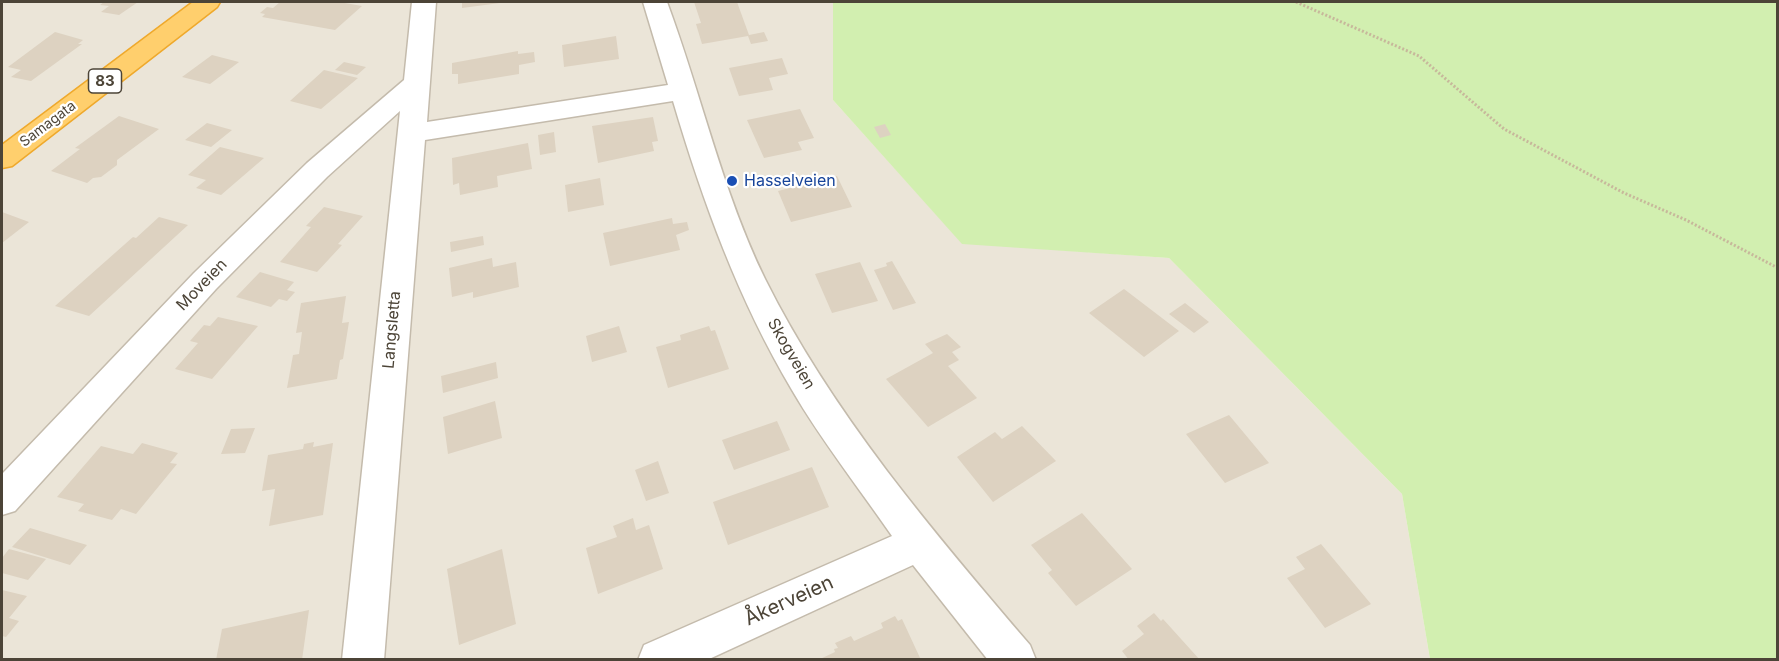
<!DOCTYPE html>
<meta charset="utf-8">
<style>
body{margin:0}
#map{position:relative;width:1779px;height:661px;overflow:hidden;background:#f7f3eb;font-family:Inter,sans-serif}
canvas{display:block}
.frame{position:absolute;inset:0;border:3px solid #4c4437;pointer-events:none}
</style>
<div id="map">
<canvas width="1779" height="661"></canvas>
<div class="frame"></div>
</div>
<script>
const g = document.querySelector('canvas').getContext('2d');
g.lineJoin = 'round';
function fill(path, color) {
  g.fillStyle = color;
  g.fill(path, 'evenodd');
}
function trace(path, color, width, dash) {
  g.strokeStyle = color;
  g.lineWidth = width;
  g.lineCap = dash ? 'butt' : 'round';
  g.setLineDash(dash || []);
  g.stroke(path);
}
function write(font, color, halo, rows, align = 'center') {
  g.font = font + ' Inter,sans-serif';
  g.lineWidth = 4.5;
  g.setLineDash([]);
  g.textBaseline = 'middle';
  g.strokeStyle = halo;
  g.fillStyle = color;
  for (const [text, x, y, turn = 0] of rows) {
    g.save();
    g.translate(x, y);
    g.rotate((+turn || 0) * Math.PI / 180);
    g.textAlign = isNaN(turn) ? turn : align;
    if (halo) g.strokeText(text, 0, 0);
    g.fillText(text, 0, 0);
    g.restore();
  }
}
fill(new Path2D(`
 M 2,2 L 833,2 L 833,100 L 962,243 L 1169,258 L 1402,494 L 1430,659 L 2,659 Z`), '#ebe5d8');
fill(new Path2D(`
 M 833,2 L 1777,2 L 1777,659 L 1430,659 L 1402,494 L 1169,258 L 962,244 L 833,100 Z`), '#d2efb0');
fill(new Path2D(`
 M 104,2 L 138,2 L 119,15 L 101,12 L 109,6 L 100,5 Z
 M 280,2 L 339,2 L 362,6 L 335,30 L 262,17 L 265,14 L 260,13 L 267,7 L 273,8 Z
 M 462,2 L 500,2 L 500,3 L 462,8 Z
 M 694,2 L 737,2 L 749,35 L 764,32 L 768,41 L 751,44 L 748,36 L 702,44 L 696,24 L 701,23 Z
 M 55,32 L 83,40 L 78,44 L 82,44 L 31,81 L 11,77 L 21,70 L 8,67 Z
 M 616,36 L 619,59 L 564,67 L 562,45 Z
 M 518,51 L 518,54 L 534,52 L 535,62 L 519,65 L 519,74 L 458,84 L 458,74 L 452,74 L 452,63 Z
 M 212,55 L 239,62 L 210,84 L 182,77 Z
 M 782,58 L 788,74 L 769,78 L 773,90 L 739,96 L 729,68 Z
 M 344,62 L 366,67 L 357,75 L 335,70 Z
 M 324,70 L 358,78 L 321,109 L 290,101 Z
 M 800,109 L 814,138 L 798,142 L 802,150 L 764,158 L 747,120 Z
 M 119,116 L 159,129 L 117,160 L 117,165 L 101,177 L 93,178 L 87,183 L 51,171 L 80,149 L 75,148 Z
 M 653,117 L 658,141 L 652,142 L 654,151 L 598,163 L 592,126 Z
 M 207,123 L 232,130 L 211,147 L 185,140 Z
 M 885,124 L 891,135 L 880,138 L 874,127 Z
 M 554,132 L 556,152 L 540,155 L 538,135 Z
 M 528,143 L 532,169 L 497,176 L 498,187 L 460,195 L 459,183 L 453,185 L 452,158 Z
 M 220,147 L 264,158 L 221,195 L 196,188 L 206,180 L 188,175 Z
 M 837,176 L 852,207 L 791,222 L 778,191 Z
 M 600,178 L 604,205 L 568,212 L 565,185 Z
 M 324,207 L 363,216 L 338,244 L 342,245 L 317,272 L 280,262 L 311,227 L 306,226 Z
 M 2,212 L 29,222 L 2,243 Z
 M 159,217 L 188,225 L 89,316 L 55,306 L 133,237 L 136,238 Z
 M 672,218 L 673,224 L 687,222 L 689,230 L 676,235 L 680,250 L 610,266 L 603,233 Z
 M 483,236 L 484,245 L 451,252 L 450,242 Z
 M 492,258 L 493,267 L 516,262 L 519,287 L 473,298 L 473,292 L 452,297 L 449,268 Z
 M 892,261 L 916,303 L 893,310 L 874,270 L 887,266 L 886,263 Z
 M 860,262 L 878,301 L 832,313 L 815,274 Z
 M 260,272 L 294,282 L 287,290 L 295,292 L 287,301 L 279,299 L 271,307 L 236,297 Z
 M 1124,289 L 1179,331 L 1144,357 L 1089,313 Z
 M 346,296 L 342,323 L 349,322 L 343,359 L 340,360 L 337,379 L 287,388 L 293,355 L 299,354 L 302,332 L 296,333 L 301,303 Z
 M 1185,303 L 1209,322 L 1194,333 L 1169,314 Z
 M 218,317 L 258,326 L 212,379 L 175,369 L 198,343 L 190,341 L 204,325 L 210,326 Z
 M 619,326 L 627,352 L 592,362 L 586,336 Z
 M 709,326 L 711,331 L 715,330 L 729,369 L 668,388 L 656,347 L 681,340 L 680,335 Z
 M 947,334 L 961,347 L 952,352 L 959,360 L 948,366 L 977,398 L 928,427 L 886,379 L 933,353 L 925,344 Z
 M 496,362 L 498,378 L 443,393 L 441,376 Z
 M 495,401 L 502,438 L 448,454 L 443,417 Z
 M 1229,415 L 1269,463 L 1225,483 L 1186,434 Z
 M 777,421 L 790,450 L 734,470 L 722,440 Z
 M 1022,426 L 1056,461 L 993,502 L 957,457 L 995,432 L 1002,439 Z
 M 255,428 L 245,453 L 221,454 L 231,429 Z
 M 314,442 L 313,447 L 333,443 L 323,515 L 269,526 L 275,489 L 262,491 L 268,455 L 303,449 L 304,444 Z
 M 142,443 L 178,453 L 170,463 L 177,464 L 136,514 L 121,509 L 112,520 L 78,511 L 84,504 L 57,497 L 101,446 L 133,454 Z
 M 658,461 L 669,493 L 646,501 L 635,470 Z
 M 812,467 L 829,507 L 728,545 L 713,502 Z
 M 1082,513 L 1132,569 L 1076,606 L 1048,573 L 1052,570 L 1031,545 Z
 M 633,518 L 636,530 L 649,525 L 663,569 L 598,594 L 586,548 L 617,537 L 613,526 Z
 M 30,528 L 87,545 L 70,565 L 12,547 Z
 M 1321,544 L 1371,604 L 1325,628 L 1287,578 L 1305,569 L 1296,557 Z
 M 9,549 L 46,559 L 28,580 L 2,573 L 2,558 Z
 M 502,549 L 516,624 L 459,645 L 447,569 Z
 M 2,590 L 27,596 L 9,618 L 19,621 L 6,637 L 2,636 Z
 M 309,610 L 302,660 L 216,660 L 222,629 Z
 M 1154,613 L 1161,621 L 1163,619 L 1200,660 L 1129,660 L 1122,651 L 1144,634 L 1137,626 Z
 M 895,616 L 898,621 L 902,619 L 921,660 L 818,660 L 835,652 L 834,649 L 838,648 L 835,643 L 851,636 L 854,641 L 883,628 L 881,623 Z`), '#ddd2c1');
const street = new Path2D(`
 M 412,2 L 436,2 L 427,122 L 668,85 L 643,2 L 667,2 C 701,93 722,191 765,279 C 831,412 934,533 1030,645 L 1036,660 L 988,660 L 913,565 L 707,660 L 638,660 L 644,645 L 892,536 C 859,488 821,440 792,390 C 738,299 703,202 673,101 L 425,140 L 384,660 L 342,660 L 400,111 L 327,177 L 216,289 L 15,511 L 2,515 L 2,474 L 194,273 L 307,163 L 404,80 Z`);
const highway = new Path2D(`
 M 193,2 L 220,2 L 217,7 L 12,166 L 2,168 L 2,145 Z`);
trace(street, '#c4bbac', 3);
trace(highway, '#efa92c', 3);
trace(new Path2D(`
 M 1296,2 L 1419,56 L 1504,129 L 1624,193 L 1686,220 L 1778,268`), '#c7b89b', 3, [2, 2]);
fill(street, '#fff');
fill(highway, '#ffcf6d');
for (const [x, y, r, color] of [
 [732,181,6,"#1a4fb4"]
]) {
  const dot = new Path2D();
  dot.arc(x, y, r, 0, 2 * Math.PI);
  g.fillStyle = color;
  g.fill(dot);
  trace(dot, '#fff', 2);
}
write('14px', '#4c4437', '#fff', [
 ["Samagata",48,124,-37]
]);
for (const [x, y, w] of [
 [105,81,33]
]) {
  const box = new Path2D();
  box.roundRect(x - w / 2, y - 12, w, 24, 4.5);
  g.fillStyle = '#fff';
  g.fill(box);
  trace(box, '#4c4437', 1.5);
}
write('bold 15px', '#4c4437', null, [
 ["83",105,81]
]);
write('16px', '#164399', '#fff', [
 ["Hasselveien",744,181]
], 'left');
write('16px', '#4c4437', '#fff', [
 ["Moveien",202,285,-46],
 ["Langsletta",392,330,-85],
 ["Skogveien",791,354,60]
]);
write('20px', '#4c4437', '#fff', [
 ["Åkerveien",789,601,-24]
]);
</script>
